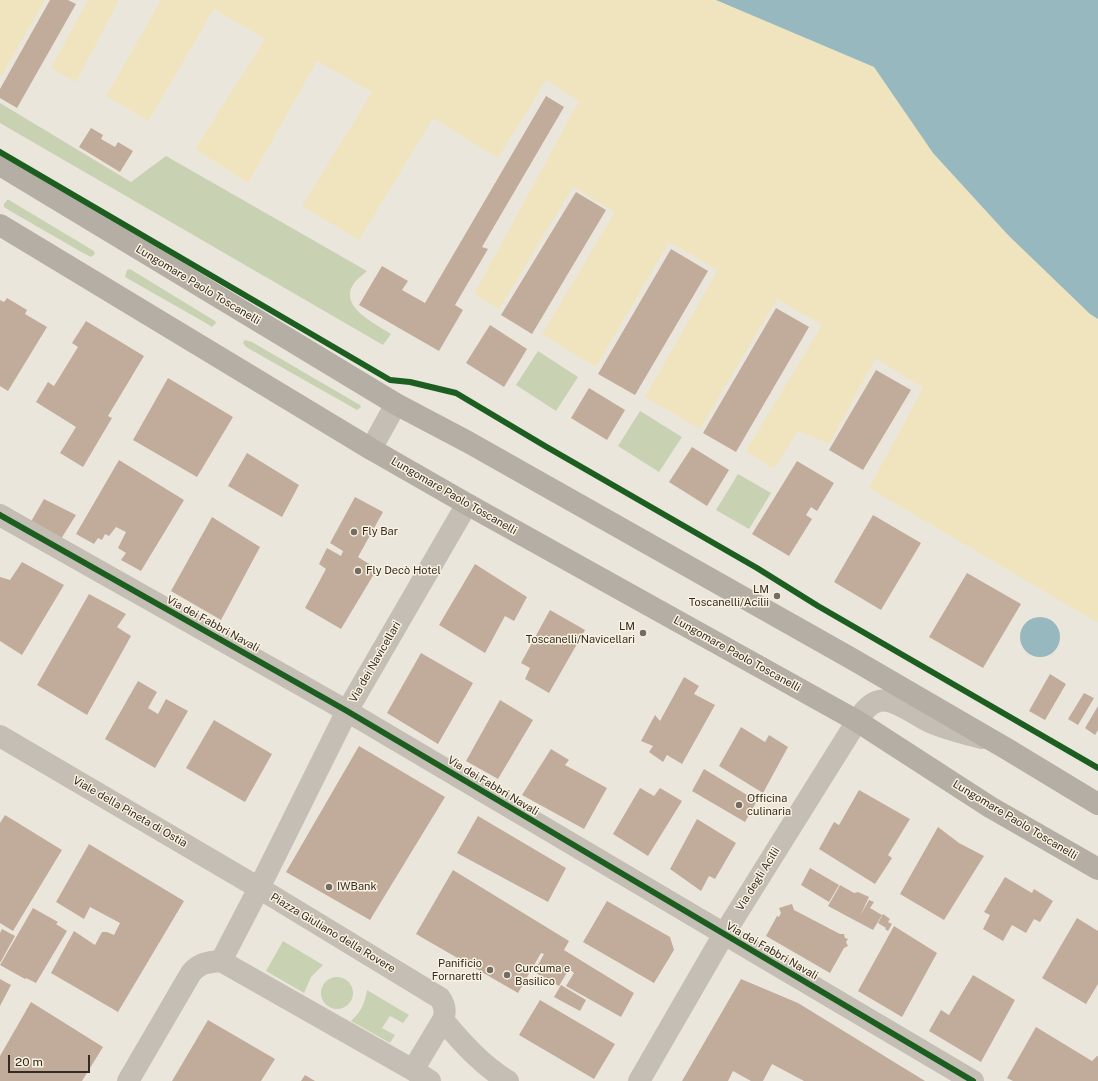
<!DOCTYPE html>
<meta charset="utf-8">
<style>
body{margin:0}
#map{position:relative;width:1098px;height:1081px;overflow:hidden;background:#ebe6db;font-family:"Public Sans",sans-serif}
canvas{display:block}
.scale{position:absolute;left:8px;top:1055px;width:82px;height:18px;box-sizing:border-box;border:2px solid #342b24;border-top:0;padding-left:5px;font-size:12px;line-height:14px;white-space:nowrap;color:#342b24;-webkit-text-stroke:3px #faf2e0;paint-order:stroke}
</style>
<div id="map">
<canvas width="1098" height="1081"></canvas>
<div class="scale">20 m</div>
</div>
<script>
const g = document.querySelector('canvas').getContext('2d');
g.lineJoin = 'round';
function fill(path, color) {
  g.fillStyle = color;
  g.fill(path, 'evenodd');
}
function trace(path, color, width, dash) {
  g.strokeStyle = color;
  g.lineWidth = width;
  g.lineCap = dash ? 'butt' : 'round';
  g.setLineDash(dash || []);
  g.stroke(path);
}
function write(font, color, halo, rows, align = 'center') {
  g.font = font + ' "Public Sans",sans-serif';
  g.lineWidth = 3;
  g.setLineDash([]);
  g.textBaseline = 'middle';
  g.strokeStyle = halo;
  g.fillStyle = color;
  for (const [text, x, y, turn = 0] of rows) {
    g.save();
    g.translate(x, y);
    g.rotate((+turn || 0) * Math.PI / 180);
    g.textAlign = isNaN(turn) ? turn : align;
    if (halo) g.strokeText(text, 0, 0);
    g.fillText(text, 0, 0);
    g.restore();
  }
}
fill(new Path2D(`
 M 0,103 L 131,182 L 166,156 L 367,271 C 364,274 358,278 355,282 C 336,306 375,323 391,334 L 383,345 L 0,123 Z
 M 7,200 L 9,200 L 94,251 L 95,254 L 91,257 L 83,253 L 12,212 L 4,207 L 4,204 Z
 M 130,269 L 215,321 L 216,323 L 212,327 L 204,322 L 125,277 L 127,270 Z
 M 245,340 L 252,342 L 360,405 L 361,407 L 357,410 L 246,347 L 243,343 L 244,341 Z
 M 538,351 L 578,377 L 556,411 L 516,385 Z
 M 640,411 L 682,437 L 659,472 L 618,446 Z
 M 738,474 L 771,493 L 749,529 L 716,510 Z
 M 283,941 L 323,965 L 311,977 L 304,993 L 266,971 Z
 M321 993a16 16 0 1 1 32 0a16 16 0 1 1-32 0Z
 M 367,990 L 409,1015 L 403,1023 L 390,1016 L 382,1028 L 395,1035 L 390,1043 L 351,1021 C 361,1012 365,1003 367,990 Z`), '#c8d2b3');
fill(new Path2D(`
 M 0,0 L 45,0 L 0,78 Z
 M 88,0 L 119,0 L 76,82 L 51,68 Z
 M 161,0 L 716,0 L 874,67 L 933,153 L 1008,235 L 1090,314 L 1098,319 L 1098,623 L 869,488 L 923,388 L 876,358 L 829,444 L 798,431 L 774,469 L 746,451 L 822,325 L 777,299 L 700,429 L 645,397 L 718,270 L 669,242 L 596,367 L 542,334 L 615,212 L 573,187 L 499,309 L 474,294 L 579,101 L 546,80 L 498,158 L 433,118 L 359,240 L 302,206 L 372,92 L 317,61 L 248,183 L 195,149 L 265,39 L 214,9 L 148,121 L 106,96 Z`), '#efe4be');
fill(new Path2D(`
 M 716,0 L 1098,0 L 1098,319 L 1090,314 L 1008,235 L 933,153 L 874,67 Z
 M1020 637a20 20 0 1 1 40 0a20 20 0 1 1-40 0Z`), '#96b8be');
fill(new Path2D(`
 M 50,0 L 68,0 L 76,4 L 17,108 L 0,98 L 0,89 Z
 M 546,96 L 564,107 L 482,247 L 488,249 L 455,305 L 463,310 L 439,351 L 359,305 L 382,266 L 408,281 L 402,290 L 425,303 Z
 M 91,128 L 103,135 L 101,139 L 115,147 L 118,142 L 133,151 L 120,172 L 79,147 Z
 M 576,192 L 606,210 L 532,334 L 501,315 Z
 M 671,249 L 708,271 L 635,395 L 598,374 Z
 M 7,298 L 27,310 L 25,314 L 47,327 L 8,391 L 0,386 L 0,300 L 4,302 Z
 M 776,308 L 809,327 L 736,452 L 703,433 Z
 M 86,321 L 144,356 L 108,416 L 112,418 L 83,467 L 60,453 L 76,427 L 36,402 L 48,382 L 54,386 L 78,347 L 72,343 Z
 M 490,325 L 527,349 L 504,387 L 466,363 Z
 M 876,370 L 911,390 L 863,470 L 829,450 Z
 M 168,378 L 233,417 L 197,477 L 133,440 Z
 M 589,388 L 625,410 L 607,440 L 571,418 Z
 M 692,447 L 729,470 L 707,506 L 669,482 Z
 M 247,453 L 299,485 L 282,517 L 228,486 Z
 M 119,460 L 184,500 L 141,571 L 121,560 L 126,553 L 118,548 L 126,532 L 116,527 L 109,536 L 105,534 L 102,540 L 98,538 L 94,544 L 76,534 Z
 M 797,461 L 834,483 L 817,511 L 811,507 L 806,515 L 812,519 L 789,556 L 752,534 Z
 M 355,497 L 383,512 L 358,557 L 377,569 L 341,629 L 305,608 L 326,569 L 319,564 L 327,548 L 341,556 L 343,551 L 330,543 Z
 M 44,499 L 76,515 L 59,542 L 29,525 Z
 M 873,515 L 921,543 L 881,610 L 834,582 Z
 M 212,517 L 260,547 L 221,620 L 171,591 Z
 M 22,562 L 64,585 L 22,655 L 0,641 L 0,577 L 10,580 Z
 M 475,564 L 527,597 L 514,621 L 505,616 L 485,653 L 439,625 Z
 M 967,573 L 1021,604 L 983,668 L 929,637 Z
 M 89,594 L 126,614 L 117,627 L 131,636 L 87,715 L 37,685 Z
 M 550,610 L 585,630 L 549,693 L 525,679 L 530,668 L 521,663 Z
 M 421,653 L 473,683 L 438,744 L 387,713 Z
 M 1050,674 L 1066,684 L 1045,720 L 1029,711 Z
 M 684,677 L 699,686 L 694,694 L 715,705 L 682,764 L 667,755 L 663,762 L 649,752 L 653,746 L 641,741 L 655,715 L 660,721 Z
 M 138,681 L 157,692 L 148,708 L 158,714 L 166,699 L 188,711 L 155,768 L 105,739 Z
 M 1084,693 L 1094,698 L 1078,725 L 1068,719 Z
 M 500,700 L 533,720 L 498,779 L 466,761 Z
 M 1098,706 L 1098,730 L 1095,735 L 1085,728 Z
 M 214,720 L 272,754 L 245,802 L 186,768 Z
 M 741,727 L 765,742 L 769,735 L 788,747 L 763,793 L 719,766 Z
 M 359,746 L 445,797 L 370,920 L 286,872 Z
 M 551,749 L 569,760 L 565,765 L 607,788 L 584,829 L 522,795 Z
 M 704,769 L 757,801 L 745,822 L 692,791 Z
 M 640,788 L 654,796 L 660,788 L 682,801 L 648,856 L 613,834 Z
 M 859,790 L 910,819 L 888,855 L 892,858 L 875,884 L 819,849 L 834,822 L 839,825 Z
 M 5,815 L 62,850 L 13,931 L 0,923 L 0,823 Z
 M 478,816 L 566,868 L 548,902 L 457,853 Z
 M 697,819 L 736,843 L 715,879 L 709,876 L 701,891 L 670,869 Z
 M 938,827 L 959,843 L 984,856 L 944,920 L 900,894 Z
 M 89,844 L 184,901 L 118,1012 L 51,973 L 74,931 L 95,945 L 102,932 L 107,932 L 114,935 L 120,923 L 90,907 L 84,919 L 56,902 Z
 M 810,868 L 839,885 L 829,902 L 801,885 Z
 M 453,870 L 569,941 L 564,950 L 634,993 L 621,1017 L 566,986 L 574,973 L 569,969 L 559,986 L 534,972 L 544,954 L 541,953 L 518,993 L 416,934 Z
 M 1005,877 L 1032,893 L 1034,889 L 1053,901 L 1040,922 L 1034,919 L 1026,933 L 1012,925 L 1003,941 L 983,929 L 990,915 L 984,912 Z
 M 840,885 L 854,893 L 858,892 L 869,897 L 860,916 L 869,900 L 874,902 L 870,908 L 882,915 L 873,930 L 828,906 Z
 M 607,901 L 670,937 L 674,950 L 654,983 L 583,942 Z
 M 792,904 L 794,910 L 840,934 L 844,934 L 845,938 L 848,939 L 846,942 L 848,946 L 844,948 L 830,973 L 766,936 L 777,916 L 779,917 L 781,913 L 779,908 Z
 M 33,908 L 58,922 L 56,924 L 67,931 L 36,983 L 26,978 L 25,979 L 0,965 Z
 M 883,914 L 890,919 L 888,922 L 892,924 L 888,931 L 885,929 L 886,928 L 878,923 Z
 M 1077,918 L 1098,931 L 1098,984 L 1086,1004 L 1042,978 Z
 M 894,926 L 937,953 L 902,1017 L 858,991 Z
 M 2,929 L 15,936 L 0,963 L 0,933 Z
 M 973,975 L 1015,1000 L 981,1062 L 929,1031 L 941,1010 L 949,1015 Z
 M 0,979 L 11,985 L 0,1006 Z
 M 741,979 L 798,1003 L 925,1081 L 804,1081 L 772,1064 L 763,1081 L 751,1081 L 733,1071 L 728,1081 L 682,1081 Z
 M 561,985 L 586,1000 L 580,1011 L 554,997 Z
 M 540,1000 L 615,1044 L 594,1079 L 519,1035 Z
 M 31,1002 L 103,1047 L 82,1081 L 0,1081 L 0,1056 Z
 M 208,1020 L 275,1059 L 261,1081 L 172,1081 Z
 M 1036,1027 L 1092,1061 L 1097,1056 L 1098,1056 L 1098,1081 L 1013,1081 L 1007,1078 Z
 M 305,1075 L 315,1081 L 301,1081 Z`), '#c1ac9b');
trace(new Path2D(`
 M 371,449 L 396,404
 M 0,515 L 347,711 L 973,1081
 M 0,736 L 259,888 L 440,998 C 445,1005 446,1012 443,1020 L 413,1070
 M 443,1020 C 463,1044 482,1065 508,1081
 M 128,1081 L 191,973 C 199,963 208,962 221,961
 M 430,1081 L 413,1070 L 221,961 L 259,888 L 347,711 L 467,504
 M 639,1081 L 724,934 L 857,721 C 862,713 869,703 879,701 C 894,697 918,717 932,723 C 949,730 965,734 982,738`), '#c4beb5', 22);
trace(new Path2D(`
 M 0,165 L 396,404 L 468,442 L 854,660 L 1007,749 L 1098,804
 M 0,225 L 371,449 L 467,504 L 857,721 L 990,807 L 1098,869`), '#b5aea5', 22);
trace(new Path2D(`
 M 0,152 L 390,380 L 410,382 L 456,393 L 545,446 L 757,568 L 818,606 L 1098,768
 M 0,515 L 347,711 L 973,1081`), '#1b5e20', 6);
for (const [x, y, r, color] of [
 [354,532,4,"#746c64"],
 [358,571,4,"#746c64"],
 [777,596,4,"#746c64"],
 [643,633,4,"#746c64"],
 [739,805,4,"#746c64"],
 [329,887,4,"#746c64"],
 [490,970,4,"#746c64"],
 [507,975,4,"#746c64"]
]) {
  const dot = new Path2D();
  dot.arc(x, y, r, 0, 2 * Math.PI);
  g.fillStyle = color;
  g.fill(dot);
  trace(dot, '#faf2e0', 1.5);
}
write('11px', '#342b24', '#faf2e0', [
 ["Lungomare Paolo Toscanelli",198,285,31],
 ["Lungomare Paolo Toscanelli",454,496,30],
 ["Via dei Fabbri Navali",213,624,29],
 ["Lungomare Paolo Toscanelli",737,654,29],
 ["Via dei Navicellari",375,662,-60],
 ["Via dei Fabbri Navali",493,786,31],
 ["Viale della Pineta di Ostia",130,812,30],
 ["Lungomare Paolo Toscanelli",1015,820,31],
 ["Via degli Acilii",758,879,-58],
 ["Piazza Giuliano della Rovere",333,933,31],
 ["Via dei Fabbri Navali",772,951,30]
]);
write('11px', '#342b24', '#faf2e0', [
 ["Fly Bar",362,532],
 ["Fly Decò Hotel",366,571],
 ["LM",769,590,"right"],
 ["Toscanelli/Acilii",769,603,"right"],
 ["LM",635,627,"right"],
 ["Toscanelli/Navicellari",635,640,"right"],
 ["Officina",747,799],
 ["culinaria",747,812],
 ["IWBank",337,887],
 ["Panificio",482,964,"right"],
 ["Fornaretti",482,977,"right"],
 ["Curcuma e",515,969],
 ["Basilico",515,982]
], 'left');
</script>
